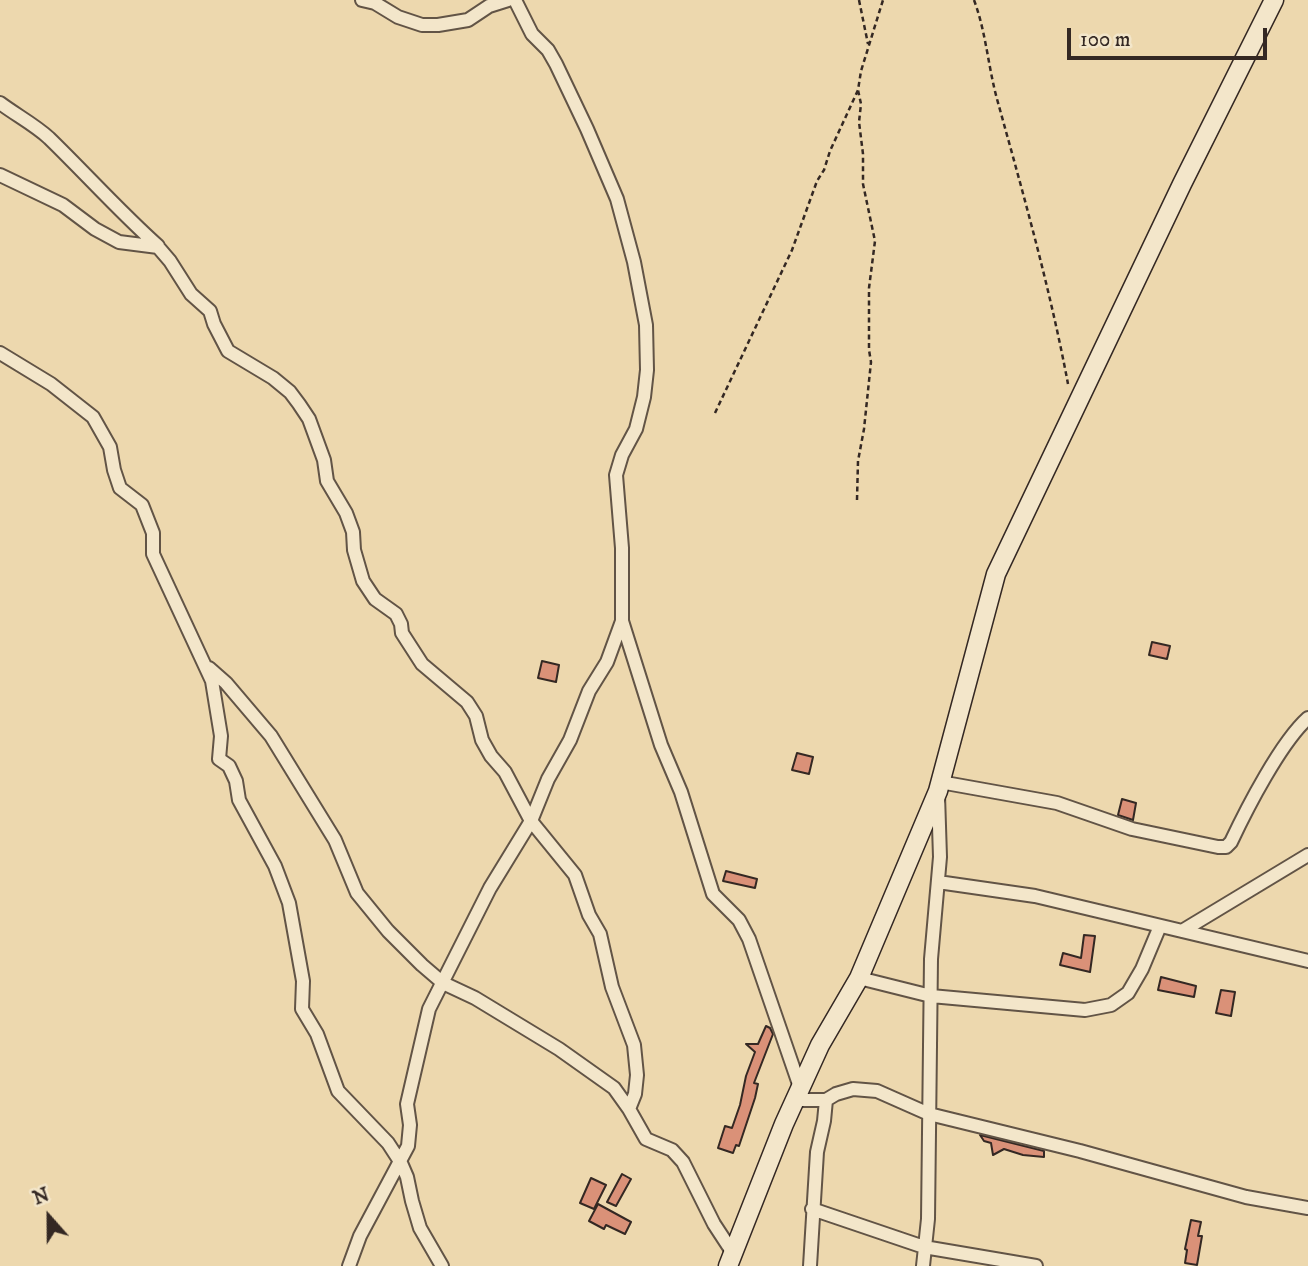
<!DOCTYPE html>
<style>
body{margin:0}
#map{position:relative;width:1308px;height:1266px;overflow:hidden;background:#edd8ae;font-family:"IM FELL DW Pica",serif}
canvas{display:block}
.north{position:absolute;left:14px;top:1182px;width:70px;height:70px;-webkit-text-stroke:5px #f3e6ca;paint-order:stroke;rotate:339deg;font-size:19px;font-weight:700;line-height:28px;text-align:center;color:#342823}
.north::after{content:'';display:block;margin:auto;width:24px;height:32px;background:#342823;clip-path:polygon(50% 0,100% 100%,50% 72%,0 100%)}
.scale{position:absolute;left:1067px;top:28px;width:200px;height:32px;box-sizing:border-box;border:4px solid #342823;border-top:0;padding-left:9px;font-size:21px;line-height:24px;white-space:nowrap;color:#342823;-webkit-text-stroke:5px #f3e6ca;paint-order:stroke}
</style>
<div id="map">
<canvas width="1308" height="1266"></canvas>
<div class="north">N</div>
<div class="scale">100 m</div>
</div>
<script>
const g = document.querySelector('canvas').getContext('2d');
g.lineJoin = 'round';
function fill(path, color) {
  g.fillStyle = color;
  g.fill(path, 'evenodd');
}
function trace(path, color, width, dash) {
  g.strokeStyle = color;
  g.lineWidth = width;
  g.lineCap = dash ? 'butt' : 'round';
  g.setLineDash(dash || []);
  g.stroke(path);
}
const building = new Path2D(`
 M 1152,642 L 1170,646 L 1167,659 L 1149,655 Z
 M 542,661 L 559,665 L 556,682 L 538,678 Z
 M 797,753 L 813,757 L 809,774 L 792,770 Z
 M 1122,799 L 1136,803 L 1133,820 L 1118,815 Z
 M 726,871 L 757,879 L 755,888 L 723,881 Z
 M 1084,935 L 1095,936 L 1090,972 L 1060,965 L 1063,953 L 1081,958 Z
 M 1161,977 L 1196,986 L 1194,997 L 1158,990 Z
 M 1221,990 L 1235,992 L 1231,1016 L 1216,1013 Z
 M 766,1026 L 770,1028 L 773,1034 L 754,1083 L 758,1084 L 755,1098 L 739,1146 L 736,1145 L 733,1153 L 718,1148 L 725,1126 L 732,1128 L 740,1105 L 746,1076 L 755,1052 L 746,1044 L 758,1044 Z
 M 980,1135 L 1044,1151 L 1044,1157 L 1023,1155 L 1004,1149 L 993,1155 L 991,1143 L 984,1141 Z
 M 622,1174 L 631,1179 L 616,1206 L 607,1202 Z
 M 591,1178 L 606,1185 L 594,1209 L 580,1203 Z
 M 598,1204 L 631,1222 L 625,1234 L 606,1225 L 604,1229 L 589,1221 Z
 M 1191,1220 L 1201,1222 L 1198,1236 L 1202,1236 L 1197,1265 L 1185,1263 L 1187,1250 L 1185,1249 Z`);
fill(building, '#da9178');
trace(building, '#342823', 2);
const street = new Path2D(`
 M 362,0 L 375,3 L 398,17 L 422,25 L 438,25 L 468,20 L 489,6 L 508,0
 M 515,0 L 532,34 L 548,50 L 556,64 L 587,129 L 617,199 L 634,262 L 646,325 L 647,370 L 644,397 L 636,429 L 622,455 L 616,475 L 622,548 L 622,621 L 661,745 L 681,792 L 713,894 L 739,920 L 749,939 L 801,1090
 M 0,103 C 16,115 35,125 49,138 C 86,174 120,212 158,246
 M 0,175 L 63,205 L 95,229 L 119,242 L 158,247 L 170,261 L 191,294 L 210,311 L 214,324 L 228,351 L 273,378 L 290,392 L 299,404 L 309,419 L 324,460 L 327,481 L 346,513 L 353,532 L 354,550 L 363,581 L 375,599 L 396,614 L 401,624 L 402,633 L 422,664 L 467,702 L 476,716 L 482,740 L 491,756 L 505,772 L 531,821 L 575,875 L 589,915 L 600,934 L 612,987 L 634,1045 L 637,1075 L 635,1094 L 629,1109 L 646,1139 L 672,1150 L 683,1162 L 714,1224 L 733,1253
 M 0,353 L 51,384 L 93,417 L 110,447 L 114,470 L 120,488 L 142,505 L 153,533 L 153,554 L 212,681 L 221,736 L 219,759 L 229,766 L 236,781 L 239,800 L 275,866 L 289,903 L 303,981 L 302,1009 L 317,1034 L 338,1091 L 388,1143 L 401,1163 L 407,1177 L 412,1201 L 420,1228 L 442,1266
 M 209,668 L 226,683 L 271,736 L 335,840 L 357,893 L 388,931 L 422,965 L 443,983 L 475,998 L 559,1049 L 614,1088 L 629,1109
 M 940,782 L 1057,803 L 1132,829 L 1218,847 L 1226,847 L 1231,842 C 1247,808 1281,742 1308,718
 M 938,882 L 1035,896 L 1308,961
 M 1182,931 L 1308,855
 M 859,978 L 931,996 L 1085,1010 L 1111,1005 L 1128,993 L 1142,969 L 1160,926
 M 796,1100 L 826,1100 L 824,1121 L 817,1152 L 810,1266
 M 826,1100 L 836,1094 L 853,1089 L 877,1091 L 929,1114 L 1080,1151 L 1246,1197 L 1308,1208
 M 812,1209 L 924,1247 L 1036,1266
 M 349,1266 L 360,1236 L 408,1146 L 410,1125 L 407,1104 L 429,1009 L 490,888 L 531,821 L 548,779 L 570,740 L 589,691 L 607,662 L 622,621
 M 923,1266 L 928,1219 L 931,959 L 940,857 L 938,795`);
const secondary = new Path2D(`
 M 728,1266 L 784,1124 L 820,1045 L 859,978 L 938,791 L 996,574 L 1182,184 L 1274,0`);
trace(street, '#625446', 16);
trace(secondary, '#342823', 21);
trace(new Path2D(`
 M 859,0 L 868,44
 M 974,0 C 986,32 988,66 997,99 C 1023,193 1050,288 1068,384
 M 715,413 L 792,250 L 817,181 L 824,170 L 830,151 L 858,90 L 861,71 L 883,0
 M 857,500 L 858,461 L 864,429 L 871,362 L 869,350 L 869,288 L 875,241 L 863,184 L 863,154 L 859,122 L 861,104 L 858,90`), '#342823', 2.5, [5, 3.5]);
trace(street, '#f3e6ca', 12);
trace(secondary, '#f3e6ca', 18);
</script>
